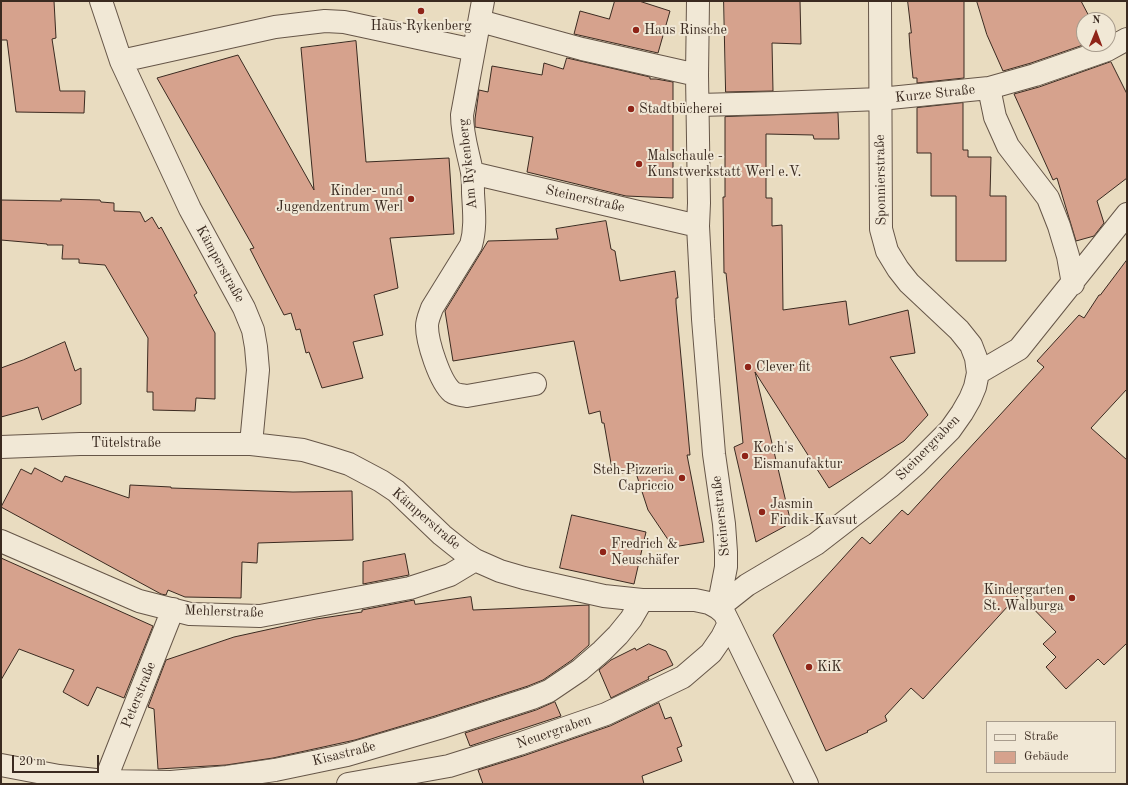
<!DOCTYPE html>
<meta charset="utf-8">
<style>
body{margin:0}
#map{position:relative;width:1128px;height:785px;overflow:hidden;background:#e9dcc0;font-family:"Old Standard TT",serif}
canvas{display:block}
.frame{position:absolute;inset:0;border:2px solid #3a2a20;pointer-events:none}
.legend{position:absolute;left:986px;top:721px;width:130px;height:52px;box-sizing:border-box;background:#f1e8d6;border:1px solid #a89c8d;margin:0;padding:5px 7px;list-style:none;font-size:12px;color:#3a2a20}
.legend li{display:flex;align-items:center;gap:8px;height:20px}
.legend b{width:20px;border:1px solid #a89c8d}
.north{position:absolute;left:1076px;top:12px;width:40px;height:40px;box-sizing:border-box;background:#f1e8d6;border:1px solid #a89c8d;border-radius:50%;rotate:1deg;font-size:11px;font-weight:700;line-height:16px;text-align:center;color:#3a2a20}
.north::after{content:'';display:block;margin:auto;width:14px;height:18px;background:#8f2418;clip-path:polygon(50% 0,100% 100%,50% 72%,0 100%)}
.scale{position:absolute;left:12px;top:755px;width:87px;height:18px;box-sizing:border-box;border:2px solid #3a2a20;border-top:0;padding-left:5px;font-size:12px;line-height:14px;white-space:nowrap;color:#3a2a20;-webkit-text-stroke:3px #f1e8d6;paint-order:stroke}
</style>
<div id="map">
<canvas width="1128" height="785"></canvas>
<div class="frame"></div>
<ul class="legend">
<li><b style="height:5px;background:#f1e8d6"></b>Straße</li>
<li><b style="height:11px;background:#d6a28d"></b>Gebäude</li>
</ul>
<div class="north">N</div>
<div class="scale">20 m</div>
</div>
<script>
const g = document.querySelector('canvas').getContext('2d');
g.lineJoin = 'round';
function fill(path, color) {
  g.fillStyle = color;
  g.fill(path, 'evenodd');
}
function trace(path, color, width, dash) {
  g.strokeStyle = color;
  g.lineWidth = width;
  g.lineCap = dash ? 'butt' : 'round';
  g.setLineDash(dash || []);
  g.stroke(path);
}
function write(font, color, halo, rows, align = 'center') {
  g.font = font + ' "Old Standard TT",serif';
  g.lineWidth = 4;
  g.setLineDash([]);
  g.textBaseline = 'middle';
  g.strokeStyle = halo;
  g.fillStyle = color;
  for (const [text, x, y, turn = 0] of rows) {
    g.save();
    g.translate(x, y);
    g.rotate((+turn || 0) * Math.PI / 180);
    g.textAlign = isNaN(turn) ? turn : align;
    if (halo) g.strokeText(text, 0, 0);
    g.fillText(text, 0, 0);
    g.restore();
  }
}
const building = new Path2D(`
 M 1,1 L 54,1 L 56,38 L 52,39 L 60,91 L 85,91 L 84,113 L 16,112 L 7,40 L 1,40 Z
 M 615,1 L 639,1 L 670,11 L 658,53 L 574,34 L 580,11 L 609,19 Z
 M 724,1 L 800,1 L 801,44 L 772,43 L 773,91 L 726,92 Z
 M 908,1 L 964,1 L 964,78 L 917,83 L 917,78 L 913,78 L 910,48 L 909,33 L 911,33 Z
 M 977,1 L 1081,1 L 1091,20 L 1084,20 L 1084,44 L 1086,44 L 1031,63 L 1003,71 L 987,35 Z
 M 356,41 L 366,162 L 449,158 L 454,234 L 390,238 L 398,288 L 374,295 L 383,335 L 353,342 L 363,378 L 322,388 L 309,352 L 306,353 L 300,329 L 296,330 L 291,313 L 284,315 L 250,249 L 254,248 L 157,78 L 238,55 L 314,190 L 301,48 Z
 M 567,58 L 650,77 L 650,79 L 656,79 L 673,82 L 673,198 L 626,196 L 527,172 L 533,137 L 475,127 L 475,119 L 479,90 L 488,92 L 492,66 L 542,75 L 544,63 L 563,69 Z
 M 1111,62 L 1127,94 L 1127,178 L 1097,201 L 1104,223 L 1094,236 L 1076,241 L 1057,178 L 1053,180 L 1014,94 L 1039,87 Z
 M 963,103 L 963,150 L 968,150 L 968,157 L 991,157 L 990,196 L 1006,196 L 1006,261 L 956,261 L 956,196 L 931,196 L 931,153 L 917,153 L 917,108 Z
 M 838,113 L 839,139 L 814,139 L 813,135 L 766,134 L 766,198 L 772,198 L 772,226 L 782,225 L 783,310 L 846,301 L 849,325 L 908,310 L 915,353 L 890,357 L 928,415 L 904,441 L 829,488 L 755,372 L 791,523 L 756,542 L 734,447 L 743,443 L 726,273 L 724,273 L 723,197 L 725,197 L 725,117 Z
 M 61,199 L 100,200 L 101,202 L 114,203 L 114,211 L 140,212 L 145,222 L 152,217 L 159,229 L 161,227 L 197,293 L 194,295 L 215,333 L 215,399 L 196,398 L 195,411 L 153,410 L 153,392 L 147,392 L 148,338 L 105,265 L 79,263 L 79,259 L 62,259 L 63,245 L 47,245 L 47,244 L 1,240 L 1,200 L 61,201 Z
 M 606,221 L 611,249 L 615,251 L 620,281 L 675,271 L 678,298 L 676,298 L 676,303 L 690,455 L 687,455 L 704,542 L 673,547 L 648,510 L 635,470 L 613,475 L 604,423 L 602,423 L 600,411 L 589,414 L 574,341 L 453,361 L 445,311 L 488,241 L 558,239 L 556,229 Z
 M 1127,260 L 1127,389 L 1091,428 L 1127,460 L 1127,643 L 1104,665 L 1098,659 L 1066,689 L 1046,667 L 1056,657 L 1043,644 L 1056,632 L 1019,594 L 923,699 L 911,688 L 885,716 L 887,721 L 867,731 L 868,732 L 826,751 L 773,635 L 862,537 L 870,544 L 902,510 L 908,515 L 1044,367 L 1037,361 L 1079,315 L 1084,318 L 1099,295 L 1100,295 Z
 M 65,342 L 75,371 L 81,368 L 81,404 L 42,420 L 38,407 L 1,417 L 1,368 L 23,360 Z
 M 35,468 L 62,482 L 65,476 L 129,498 L 130,485 L 171,487 L 171,488 L 293,492 L 352,491 L 353,540 L 258,543 L 257,563 L 242,562 L 241,598 L 185,597 L 168,590 L 166,595 L 161,594 L 1,507 L 21,469 L 31,474 Z
 M 572,515 L 646,532 L 634,584 L 560,568 Z
 M 405,554 L 409,575 L 363,584 L 363,562 Z
 M 1,558 L 153,626 L 124,698 L 97,687 L 88,706 L 63,692 L 74,670 L 19,649 L 1,680 Z
 M 471,597 L 473,610 L 589,605 L 589,645 L 572,660 L 543,680 L 528,686 L 435,716 L 355,740 L 273,758 L 226,765 L 158,769 L 154,709 L 148,707 L 166,660 L 234,637 L 316,619 L 362,612 L 362,610 L 414,600 L 415,604 Z
 M 649,644 L 666,651 L 673,665 L 648,677 L 649,679 L 611,698 L 599,670 L 611,660 L 635,648 L 636,650 Z
 M 555,702 L 561,716 L 470,746 L 465,733 L 536,710 Z
 M 659,703 L 665,719 L 671,717 L 682,746 L 677,748 L 682,761 L 642,776 L 644,784 L 483,784 L 478,770 L 523,756 L 610,726 Z`);
fill(building, '#d6a28d');
trace(building, '#3a2a20', 1);
const minor = new Path2D(`
 M 101,1 L 121,61 L 190,209 L 244,308 L 253,330 L 256,347 L 258,370 L 251,444
 M 483,1 L 462,115 C 462,135 468,152 472,172 C 473,179 473,186 473,193 C 474,211 476,228 471,245 L 432,308 C 430,314 427,320 427,326 C 427,342 440,382 452,392 C 456,395 462,395 467,396 L 535,384
 M 698,1 L 697,75 L 699,203 L 698,226 L 703,319 L 714,454 L 724,524 L 726,552 L 726,567 L 718,608
 M 480,21 L 582,49 L 697,75
 M 121,61 L 275,27 L 325,21 L 344,22 L 474,50
 M 989,88 L 995,117 L 1008,146 L 1048,198 L 1059,226 L 1068,256 L 1073,284
 M 698,105 L 776,103 L 880,99 L 989,88 L 1035,75 L 1107,50 L 1127,39
 M 472,173 L 698,226
 M 978,373 L 1019,349 L 1127,214
 M 1,447 L 80,444 L 251,444 L 303,450 L 327,457 L 349,464 L 381,481 L 396,491 L 442,535 L 462,551 L 475,560 L 500,571 L 524,578 L 604,596 L 642,600 L 695,600 L 709,603 L 718,608 L 724,613 L 729,623 L 807,784
 M 1,541 L 139,601 L 190,614 L 260,616 L 410,588 L 450,575 L 475,560
 M 718,608 L 747,585 L 816,544 L 891,486 L 916,464 L 950,430 L 962,413 L 970,399 L 975,387 L 978,373 L 976,358 L 971,345 L 959,330 L 909,283 L 898,269 L 887,251 L 881,229 L 880,1
 M 1,765 L 59,776 L 105,781 L 171,782 L 227,777 L 275,770 L 347,755 L 439,728 L 532,698 L 549,691 L 580,670 L 602,651 L 618,635 L 631,619 L 642,600
 M 105,781 L 173,609
 M 348,784 L 449,766 L 519,744 L 606,714 L 683,677 L 711,653 L 722,637 L 729,623`);
trace(minor, '#665648', 24);
trace(minor, '#f1e8d6', 22);
for (const [x, y, r, color] of [
 [421,11,4,"#8f2418"],
 [636,30,4,"#8f2418"],
 [631,109,4,"#8f2418"],
 [639,164,4,"#8f2418"],
 [411,199,4,"#8f2418"],
 [748,367,4,"#8f2418"],
 [745,456,4,"#8f2418"],
 [682,478,4,"#8f2418"],
 [762,512,4,"#8f2418"],
 [603,552,4,"#8f2418"],
 [1072,598,4,"#8f2418"],
 [809,667,4,"#8f2418"]
]) {
  const dot = new Path2D();
  dot.arc(x, y, r, 0, 2 * Math.PI);
  g.fillStyle = color;
  g.fill(dot);
  trace(dot, '#f1e8d6', 1.5);
}
write('14px', '#3a2a20', '#f1e8d6', [
 ["Haus Rykenberg",421,26,"center"],
 ["Haus Rinsche",644,30],
 ["Stadtbücherei",639,109],
 ["Malschaule -",647,156],
 ["Kunstwerkstatt Werl e.V.",647,172],
 ["Kinder- und",403,191,"right"],
 ["Jugendzentrum Werl",403,207,"right"],
 ["Clever fit",756,367],
 ["Koch's",753,448],
 ["Eismanufaktur",753,464],
 ["Steh-Pizzeria",674,470,"right"],
 ["Capriccio",674,486,"right"],
 ["Jasmin",770,504],
 ["Findik-Kavsut",770,520],
 ["Fredrich &",611,544],
 ["Neuschäfer",611,560],
 ["Kindergarten",1064,590,"right"],
 ["St. Walburga",1064,606,"right"],
 ["KiK",817,667]
], 'left');
write('14px', '#3a2a20', '#f1e8d6', [
 ["Kurze Straße",935,94,-6],
 ["Am Rykenberg",468,164,-96],
 ["Sponnierstraße",881,180,-91],
 ["Steinerstraße",585,199,13],
 ["Kämperstraße",220,264,61],
 ["Tütelstraße",126,443],
 ["Steinergraben",928,448,-46],
 ["Steinerstraße",721,516,-96],
 ["Kämperstraße",426,519,41],
 ["Mehlerstraße",224,612,2],
 ["Peterstraße",139,695,-68],
 ["Neuergraben",554,732,-19],
 ["Kisastraße",344,754,-14]
]);
</script>
